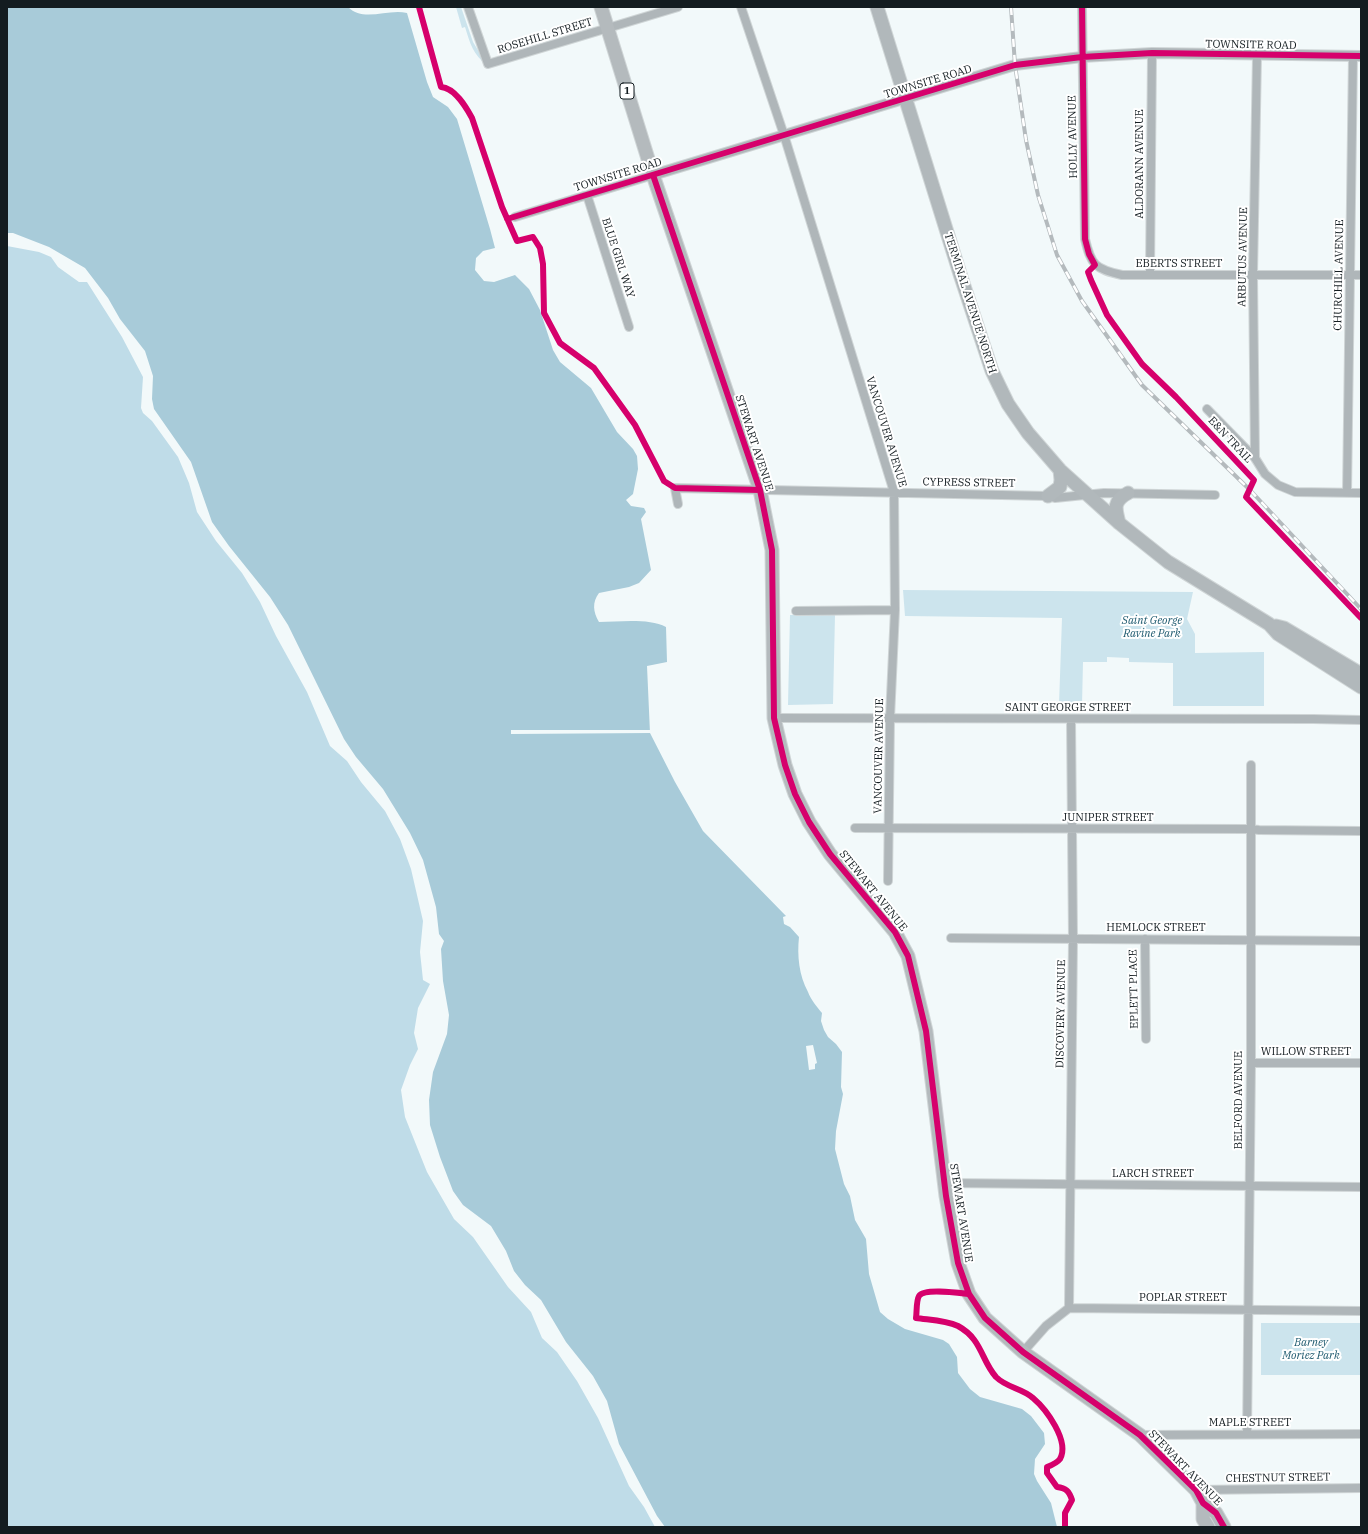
<!DOCTYPE html>
<style>
body{margin:0}
#map{position:relative;width:1368px;height:1534px;overflow:hidden;background:#f2f9fa;font-family:"IBM Plex Serif",serif}
canvas{display:block}
.frame{position:absolute;inset:0;border:8px solid #131c20;pointer-events:none}
</style>
<div id="map">
<canvas width="1368" height="1534"></canvas>
<div class="frame"></div>
</div>
<script>
const g = document.querySelector('canvas').getContext('2d');
g.lineJoin = 'round';
function fill(path, color) {
  g.fillStyle = color;
  g.fill(path, 'evenodd');
}
function trace(path, color, width, dash) {
  g.strokeStyle = color;
  g.lineWidth = width;
  g.lineCap = dash ? 'butt' : 'round';
  g.setLineDash(dash || []);
  g.stroke(path);
}
function write(font, color, halo, rows, align = 'center') {
  g.font = font + ' "IBM Plex Serif",serif';
  g.lineWidth = 4;
  g.setLineDash([]);
  g.textBaseline = 'middle';
  g.strokeStyle = halo;
  g.fillStyle = color;
  for (const [text, x, y, turn = 0] of rows) {
    g.save();
    g.translate(x, y);
    g.rotate((+turn || 0) * Math.PI / 180);
    g.textAlign = isNaN(turn) ? turn : align;
    if (halo) g.strokeText(text, 0, 0);
    g.fillText(text, 0, 0);
    g.restore();
  }
}
fill(new Path2D(`
 M 456,7 L 461,7 L 473,42 L 487,65 C 473,55 470,43 465,27 L 462,28 Z
 M 903,590 L 1193,592 L 1187,619 L 1195,634 L 1195,653 L 1264,652 L 1264,706 L 1173,706 L 1173,663 L 1129,662 L 1129,658 L 1107,657 L 1107,662 L 1083,662 L 1082,705 L 1059,705 L 1062,618 L 905,616 Z
 M 790,615 L 835,615 L 833,704 L 788,705 Z
 M 1261,1323 L 1361,1323 L 1361,1375 L 1261,1375 Z`), '#cce4ed');
fill(new Path2D(`
 M 7,246 L 39,252 L 51,257 L 58,267 L 79,282 L 87,282 L 122,337 L 143,377 L 141,408 L 143,413 L 152,421 L 178,457 L 189,483 L 197,512 L 216,541 L 242,573 L 260,602 L 276,636 L 307,692 L 330,746 L 347,761 L 361,782 L 385,811 L 400,839 L 411,869 L 423,921 L 420,952 L 423,980 L 430,984 L 418,1008 L 414,1033 L 418,1049 L 410,1065 L 401,1090 L 405,1117 L 427,1172 L 454,1219 L 473,1237 L 508,1287 L 531,1312 L 542,1338 L 557,1352 L 577,1381 L 598,1418 L 629,1486 L 644,1507 L 655,1527 L 7,1527 Z`), '#bfdce8');
fill(new Path2D(`
 M 7,7 L 348,7 C 364,23 388,8 407,13 L 427,82 L 433,97 L 448,107 L 457,119 L 490,229 L 495,248 L 483,251 L 476,258 L 475,270 L 484,281 L 494,282 L 515,275 L 529,289 L 540,310 L 553,350 L 560,362 L 591,388 L 617,432 L 633,449 L 637,456 L 638,469 L 633,494 L 626,500 L 631,506 L 644,508 L 646,512 L 641,519 L 651,570 L 639,583 L 629,587 L 599,593 C 592,602 593,612 599,622 C 619,622 649,618 666,627 L 667,662 L 647,666 L 650,733 L 675,782 L 703,831 L 786,916 L 783,917 L 784,924 L 790,927 L 799,937 C 797,956 799,975 808,992 C 811,1000 817,1007 822,1013 L 821,1021 L 824,1030 L 828,1037 L 836,1044 L 842,1052 L 841,1087 L 843,1094 L 836,1131 L 835,1149 L 844,1184 L 850,1196 L 855,1220 L 866,1239 L 869,1274 L 880,1312 L 888,1319 L 905,1329 L 943,1340 L 949,1344 L 957,1357 L 958,1373 L 970,1389 L 980,1397 L 1022,1409 L 1031,1416 L 1044,1433 L 1045,1444 L 1035,1459 L 1034,1474 L 1037,1481 L 1051,1503 L 1057,1527 L 665,1527 L 657,1516 L 619,1444 L 607,1401 L 593,1376 L 566,1342 L 541,1300 L 525,1285 L 514,1271 L 506,1251 L 491,1226 L 463,1205 L 453,1191 L 440,1157 L 430,1125 L 429,1100 L 433,1072 L 447,1034 L 449,1015 L 443,981 L 441,949 L 444,941 L 439,934 L 436,907 L 423,860 L 410,833 L 383,789 L 356,757 L 344,739 L 288,625 L 270,597 L 229,546 L 212,522 L 191,462 L 154,409 L 152,399 L 153,376 L 145,351 L 120,319 L 108,298 L 85,268 L 49,247 L 13,233 L 7,233 Z`), '#a8cbd9');
fill(new Path2D(`
 M 511,730 L 650,730 L 650,733 L 511,734 Z
 M 813,1045 L 817,1063 L 815,1064 L 815,1069 L 809,1070 L 806,1046 Z`), '#f2f9fa');
const minor = new Path2D(`
 M 468,7 L 488,64 L 678,7
 M 741,7 L 784,135 L 894,492 L 895,610 L 890,718 L 888,881
 M 1082,7 L 1085,239 C 1091,265 1095,269 1122,275 L 1361,275
 M 587,195 L 629,327
 M 515,217 L 653,175
 M 1150,275 L 1152,53
 M 1207,409 L 1255,458 L 1265,474 L 1278,485 L 1295,492 L 1361,493
 M 1255,458 L 1253,275 L 1257,56
 M 1347,493 L 1353,56
 M 678,504 L 675,488 L 1048,496 L 1055,498 L 1104,493 L 1215,495
 M 796,611 L 895,610
 M 774,718 L 1313,719 L 1361,720
 M 855,828 L 1250,829 L 1259,830 L 1361,831
 M 951,938 L 1361,941
 M 1145,939 L 1146,1039
 M 1251,1063 L 1361,1063
 M 945,1183 L 1361,1187
 M 1069,1308 L 1073,939 L 1071,719
 M 1023,1352 L 1046,1326 L 1069,1308 L 1361,1311
 M 1247,1434 L 1251,1063 L 1251,765
 M 1140,1435 L 1361,1434
 M 1196,1490 L 1361,1488`);
const tertiary = new Path2D(`
 M 653,175 L 1015,65 L 1082,57 L 1152,53 L 1361,56`);
const primary = new Path2D(`
 M 877,7 L 960,274 L 992,371 L 1008,404 L 1028,433 L 1060,470 L 1119,523 L 1168,562 L 1269,624 L 1278,634 L 1361,687
 M 1048,496 L 1060,487 L 1061,480 L 1060,470
 M 1119,523 C 1115,508 1113,501 1128,493
 M 1276,626 L 1284,628 L 1361,674`);
const trunk = new Path2D(`
 M 601,7 L 653,175 L 760,490 L 772,550 L 774,718 L 785,765 L 795,794 L 809,822 L 830,854 L 895,932 L 908,956 L 926,1031 L 946,1196 L 958,1263 L 969,1294 L 985,1318 L 1023,1352 L 1140,1435 L 1196,1490 L 1203,1503 L 1216,1513 L 1224,1527
 M 1203,1503 L 1203,1519 L 1208,1527`);
trace(minor, '#cfd5d6', 10);
trace(tertiary, '#cfd5d6', 12);
trace(primary, '#cfd5d6', 15);
trace(trunk, '#cfd5d6', 15);
trace(minor, '#afb6b9', 8);
trace(tertiary, '#afb6b9', 10);
trace(primary, '#b1b8bb', 13);
trace(trunk, '#b4babd', 13);
const rail = new Path2D(`
 M 1011,7 L 1015,65 L 1026,140 L 1038,195 L 1057,255 L 1082,301 L 1142,385 L 1250,490 L 1361,609`);
trace(rail, '#b4babd', 4);
trace(rail, '#fff', 2.5, [8]);
trace(new Path2D(`
 M 419,7 L 441,87 C 455,88 466,107 472,118 L 502,207 L 517,241 L 533,237 L 540,248 L 543,264 L 544,313 L 560,343 L 594,368 L 635,425 L 664,481 L 675,488 L 760,490
 M 1082,7 L 1085,239 L 1089,254 L 1095,265 L 1088,272 L 1091,280 L 1107,315 L 1142,364 L 1176,397 L 1254,480 L 1246,497 L 1361,618
 M 653,175 L 760,490 L 772,550 L 774,718 L 785,765 L 795,794 L 809,822 L 830,854 L 895,932 L 908,956 L 926,1031 L 946,1196 L 958,1263 L 969,1294 L 985,1318 L 1023,1352 L 1140,1435 L 1196,1490 L 1203,1503 L 1216,1513 L 1224,1527
 M 507,219 L 1015,65 L 1082,57 L 1152,53 L 1361,56
 M 969,1294 C 960,1293 924,1288 919,1296 C 916,1301 917,1312 916,1318 C 930,1320 945,1320 958,1326 C 982,1339 981,1360 996,1377 C 1007,1388 1022,1388 1033,1398 C 1046,1409 1070,1441 1060,1459 C 1057,1463 1052,1465 1047,1467 L 1047,1473 L 1057,1487 C 1066,1488 1069,1491 1072,1500 L 1065,1513 L 1065,1527`), '#d6006c', 6);
for (const [x, y, w] of [
 [627,91,14]
]) {
  const box = new Path2D();
  box.roundRect(x - w / 2, y - 8, w, 16, 3);
  g.fillStyle = '#fff';
  g.fill(box);
  trace(box, '#131c20', 1);
}
write('bold 10px', '#131c20', null, [
 ["1",627,91]
]);
write('11px', '#131c20', '#fff', [
 ["ROSEHILL STREET",545,36,-17],
 ["TOWNSITE ROAD",1251,45,1],
 ["TOWNSITE ROAD",928,82,-17],
 ["HOLLY AVENUE",1073,137,-91],
 ["ALDORANN AVENUE",1140,164,-90],
 ["TOWNSITE ROAD",618,175,-17],
 ["ARBUTUS AVENUE",1243,257,-89],
 ["BLUE GIRL WAY",618,258,72],
 ["EBERTS STREET",1179,264],
 ["CHURCHILL AVENUE",1339,275,-89],
 ["TERMINAL AVENUE NORTH",970,303,72],
 ["VANCOUVER AVENUE",886,432,73],
 ["E&N TRAIL",1230,440,47],
 ["STEWART AVENUE",754,443,72],
 ["CYPRESS STREET",969,483,1],
 ["SAINT GEORGE STREET",1068,708],
 ["VANCOUVER AVENUE",879,756,-89],
 ["JUNIPER STREET",1108,818],
 ["STEWART AVENUE",873,891,51],
 ["HEMLOCK STREET",1156,928],
 ["EPLETT PLACE",1134,989,-91],
 ["DISCOVERY AVENUE",1061,1014,-89],
 ["WILLOW STREET",1306,1052],
 ["BELFORD AVENUE",1239,1100,-90],
 ["LARCH STREET",1153,1174],
 ["STEWART AVENUE",961,1213,81],
 ["POPLAR STREET",1183,1298],
 ["MAPLE STREET",1250,1423],
 ["STEWART AVENUE",1185,1468,46],
 ["CHESTNUT STREET",1278,1478,-1]
]);
write('italic 11px', '#1d596e', '#fff', [
 ["Saint George",1152,621],
 ["Ravine Park",1152,634],
 ["Barney",1311,1343],
 ["Moriez Park",1311,1356]
]);
</script>
